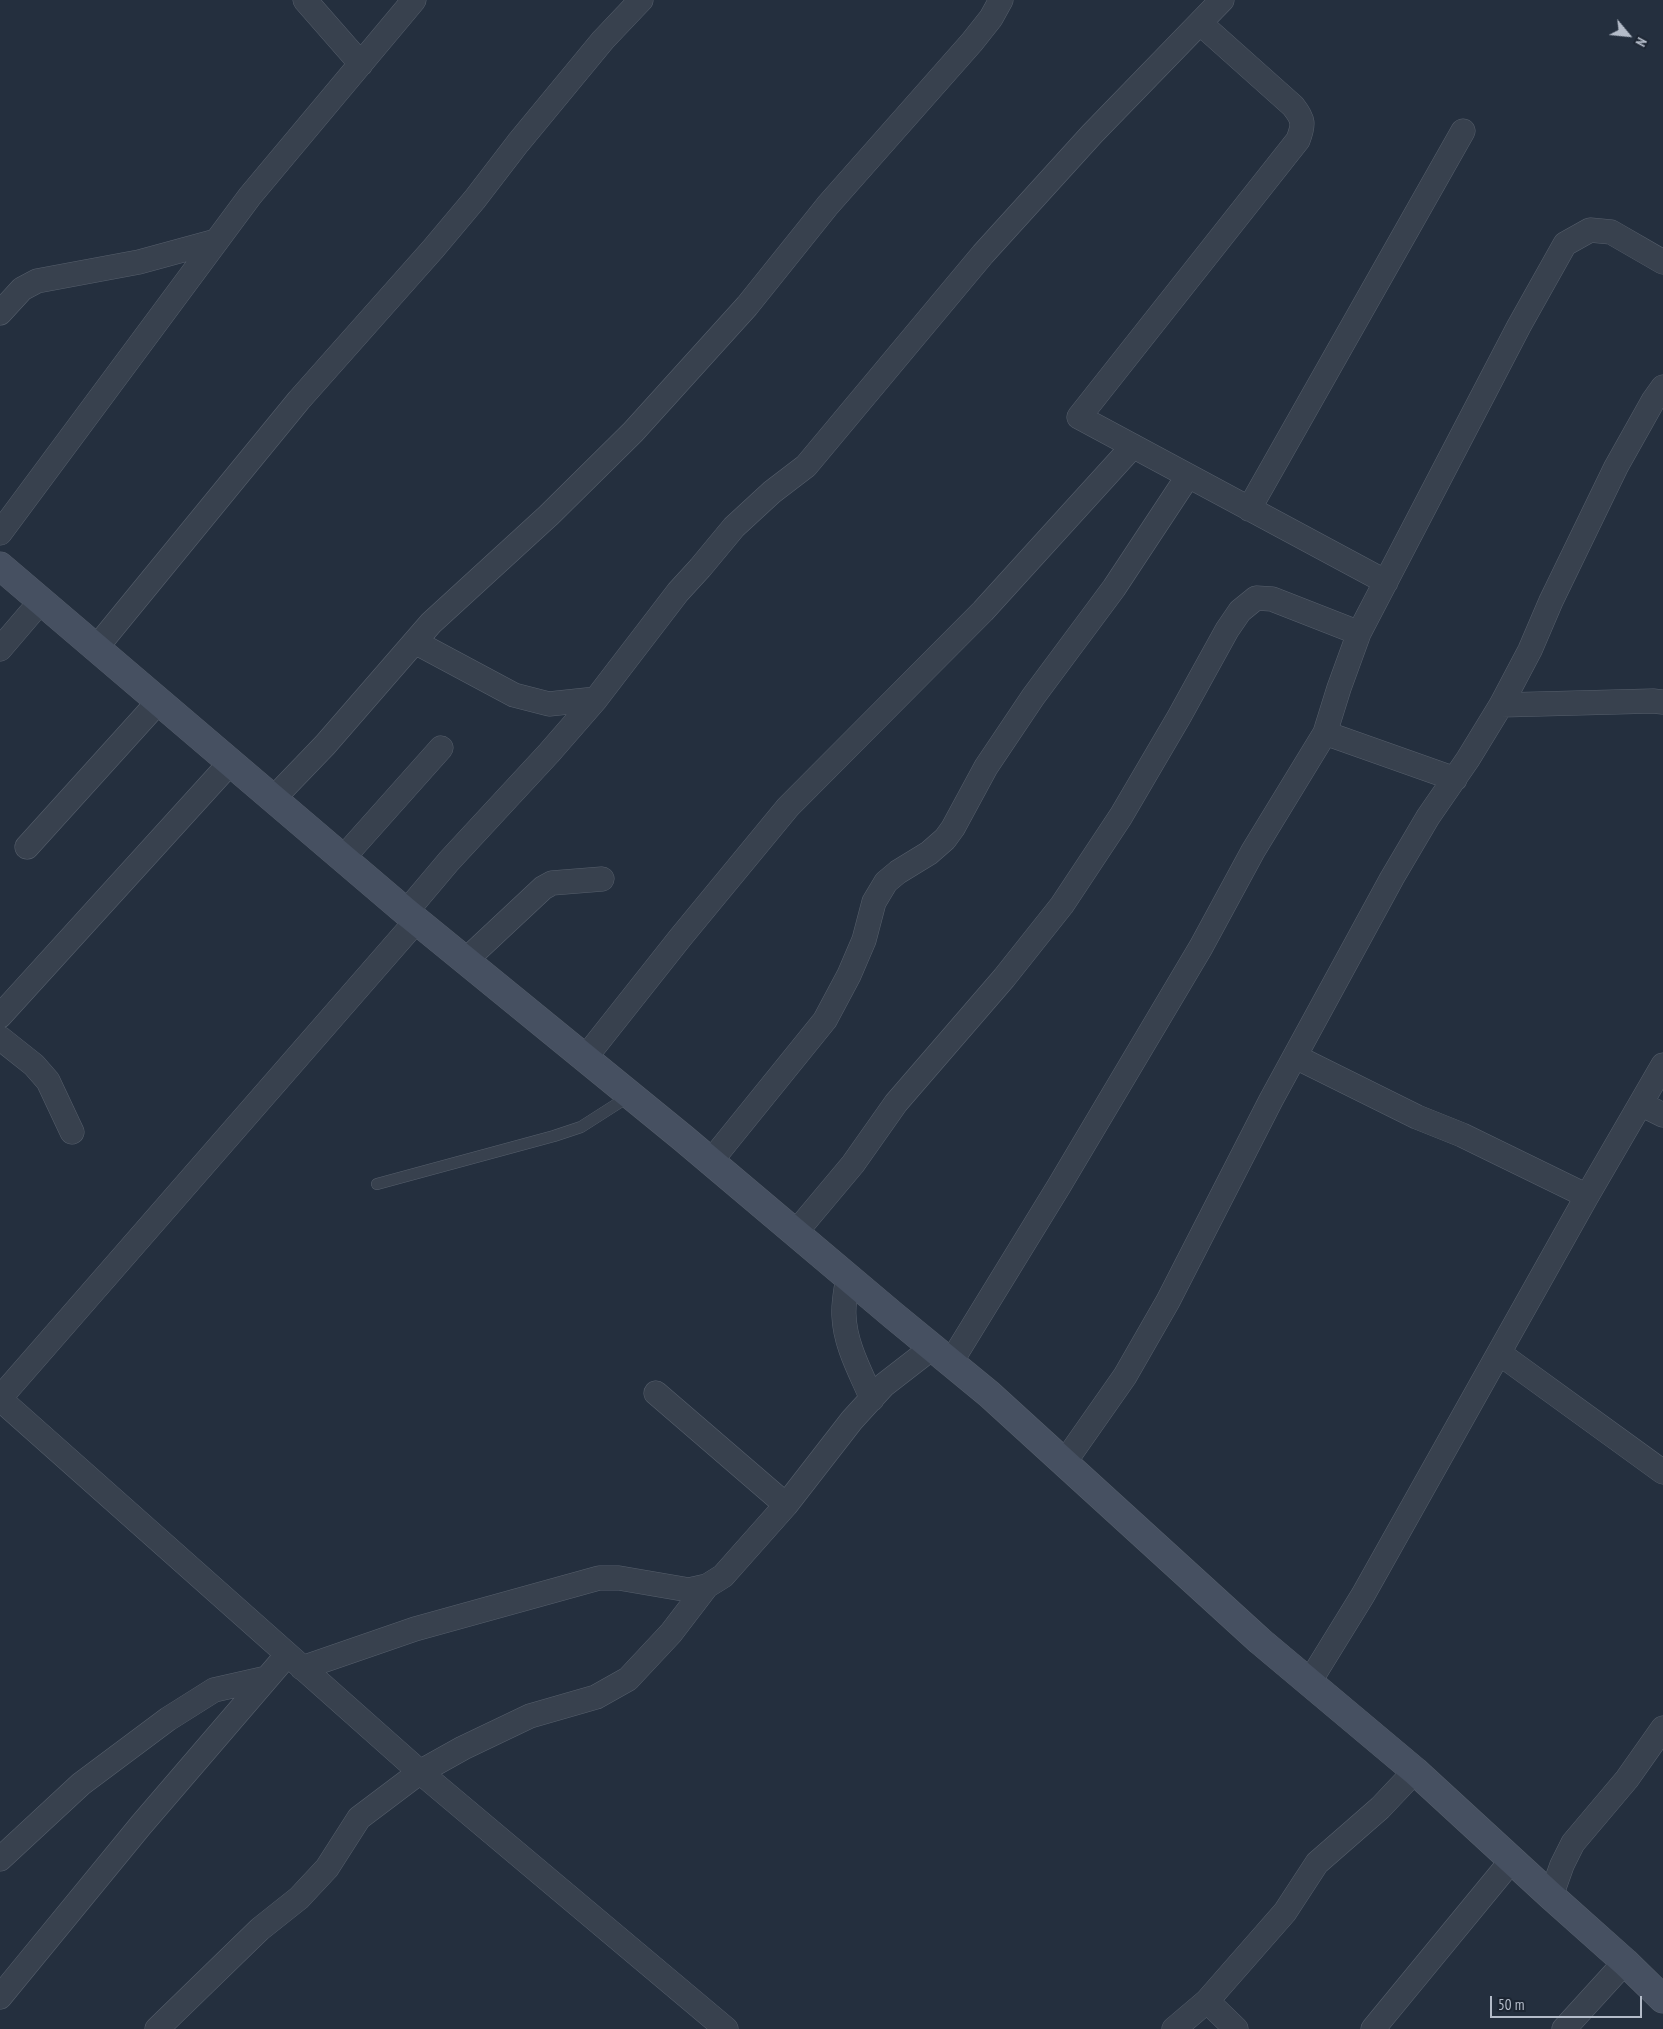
<!DOCTYPE html>
<style>
body{margin:0}
#map{position:relative;width:1663px;height:2029px;overflow:hidden;background:#242f3e;font-family:"PT Sans Narrow",sans-serif}
canvas{display:block}
.north{position:absolute;left:1603px;top:10px;width:50px;height:50px;-webkit-text-stroke:4px #1d2633;paint-order:stroke;rotate:118deg;font-size:14px;font-weight:700;line-height:20px;text-align:center;color:#b4bcc9}
.north::after{content:'';display:block;margin:auto;width:18px;height:22px;background:#b4bcc9;clip-path:polygon(50% 0,100% 100%,50% 72%,0 100%)}
.scale{position:absolute;left:1490px;top:1996px;width:152px;height:22px;box-sizing:border-box;border:2px solid #b4bcc9;border-top:0;padding-left:6px;font-size:15px;line-height:18px;white-space:nowrap;color:#b4bcc9;-webkit-text-stroke:4px #1d2633;paint-order:stroke}
</style>
<div id="map">
<canvas width="1663" height="2029"></canvas>
<div class="north">N</div>
<div class="scale">50 m</div>
</div>
<script>
const g = document.querySelector('canvas').getContext('2d');
g.lineJoin = 'round';
function trace(path, color, width, dash) {
  g.strokeStyle = color;
  g.lineWidth = width;
  g.lineCap = dash ? 'butt' : 'round';
  g.setLineDash(dash || []);
  g.stroke(path);
}
const lane = new Path2D(`
 M 377,1184 L 554,1136 L 581,1127 L 631,1095`);
const street = new Path2D(`
 M 305,0 L 361,64
 M 1200,23 L 1293,106 C 1304,120 1304,124 1298,140 L 1079,417 L 1386,582
 M 0,313 L 22,289 L 37,281 L 139,262 L 216,241
 M 1249,509 L 1463,131
 M 0,533 L 250,196 L 414,0
 M 415,642 L 514,695 L 549,704 L 596,699
 M 96,648 L 299,400 L 433,249 L 475,199 L 518,143 L 603,40 L 641,0
 M 0,649 L 41,601
 M 1501,705 L 1653,701 L 1663,702
 M 1325,733 L 1455,779
 M 274,798 L 325,745 L 431,623 L 549,515 L 633,432 L 747,306 L 828,205 L 972,42 L 991,18 L 1001,0
 M 27,847 L 159,701
 M 343,858 L 441,748
 M 406,912 L 449,861 L 549,753 L 596,699 L 678,592 L 700,568 L 734,527 L 772,492 L 806,466 L 983,254 L 1092,134 L 1222,0
 M 466,960 L 543,888 L 552,883 L 602,879
 M 0,1016 L 231,762
 M 0,1038 L 34,1065 L 48,1081 L 72,1132
 M 1296,1057 L 1417,1117 L 1462,1135 L 1587,1196
 M 585,1058 L 680,938 L 788,807 L 983,611 L 1133,446
 M 1641,1104 L 1663,1115
 M 711,1161 L 825,1020 L 849,975 L 864,940 L 874,902 L 886,882 L 898,872 L 929,853 L 945,839 L 953,828 L 986,767 L 1033,697 L 1114,588 L 1188,476
 M 796,1232 L 853,1164 L 896,1103 L 1004,978 L 1062,905 L 1121,816 L 1179,717 L 1227,630 L 1240,611 L 1256,598 L 1272,599 L 1359,633
 M 848,1277 C 846,1290 843,1303 844,1316 C 845,1345 861,1373 872,1399
 M 1499,1353 L 1663,1472
 M 951,1362 L 1059,1186 L 1201,947 L 1253,851 L 1325,733 L 1339,688 L 1359,633 L 1519,326 L 1565,244 L 1590,230 L 1611,232 L 1663,262
 M 656,1393 L 786,1505
 M 0,1398 L 417,920
 M 0,1399 L 420,1772 L 726,2029
 M 1064,1463 L 1125,1376 L 1168,1301 L 1271,1100 L 1392,878 L 1428,817 L 1468,759 L 1501,705 L 1530,650 L 1551,601 L 1616,467 L 1653,401 L 1663,387
 M 302,1668 L 415,1629 L 599,1578 L 619,1578 L 689,1590 L 707,1586 L 723,1576 L 786,1505 L 852,1420 L 884,1385 L 933,1347
 M 1310,1681 L 1363,1595 L 1587,1196 L 1663,1065
 M 0,1859 L 81,1784 L 168,1719 L 214,1690 L 267,1678
 M 1551,1896 L 1562,1865 L 1573,1843 L 1627,1779 L 1663,1728
 M 0,1997 L 141,1825 L 287,1655
 M 1207,2001 L 1236,2029
 M 157,2029 L 260,1929 L 299,1898 L 327,1868 L 359,1818 L 420,1772 L 463,1748 L 530,1716 L 596,1697 L 628,1679 L 671,1633 L 707,1586
 M 1174,2029 L 1207,2001 L 1285,1912 L 1317,1863 L 1380,1808 L 1415,1771
 M 1373,2029 L 1512,1860
 M 1564,2029 L 1625,1962`);
const secondary = new Path2D(`
 M 0,566 L 406,912 L 683,1138 L 894,1316 L 989,1394 L 1260,1641 L 1415,1771 L 1551,1896 L 1625,1962 L 1663,1999`);
trace(lane, '#565f6c', 12);
trace(street, '#565f6c', 25);
trace(secondary, '#565f6c', 29);
trace(lane, '#38414e', 11);
trace(street, '#38414e', 24);
trace(secondary, '#465061', 28);
</script>
